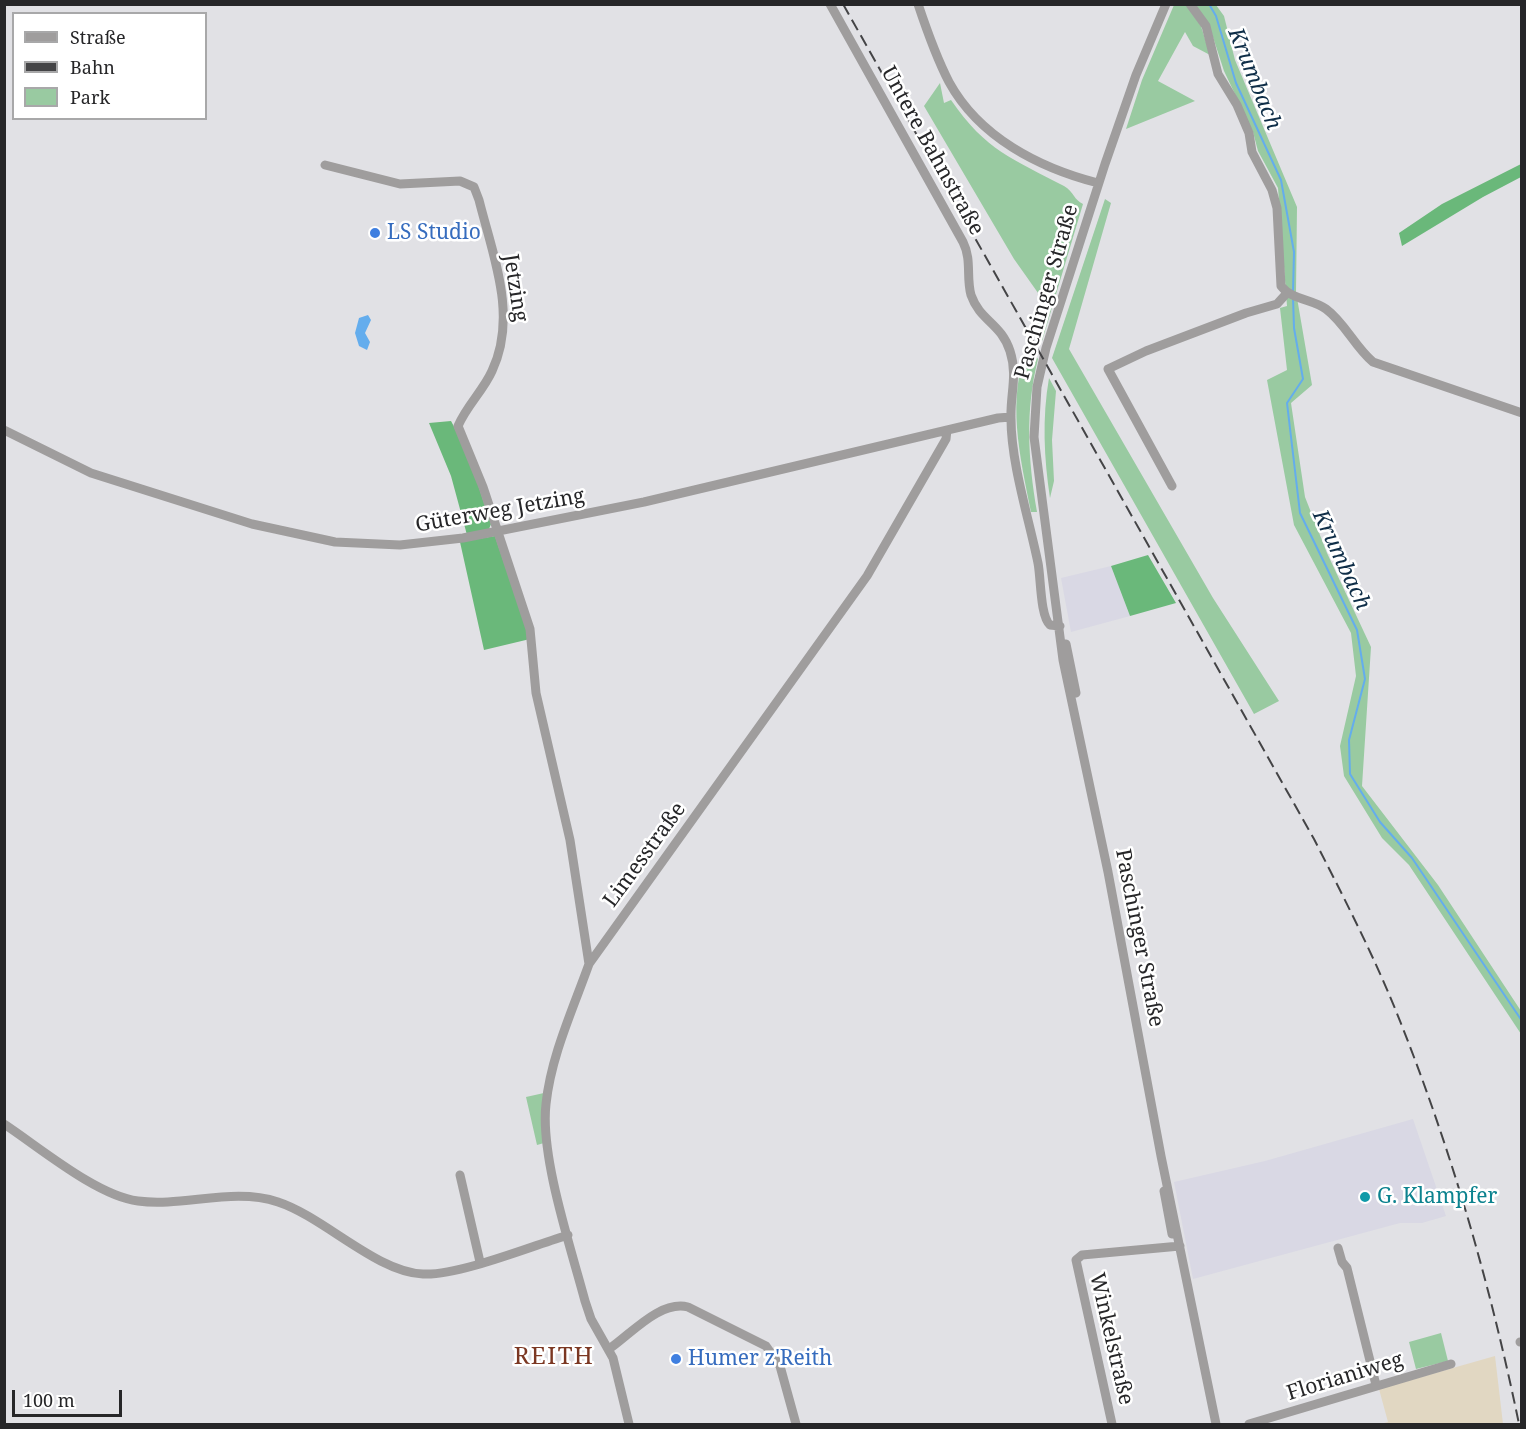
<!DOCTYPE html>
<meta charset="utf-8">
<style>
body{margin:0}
#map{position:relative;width:1526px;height:1429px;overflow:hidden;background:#e1e1e5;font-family:"Noto Serif",serif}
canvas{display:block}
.frame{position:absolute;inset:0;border:6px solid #262628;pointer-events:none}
.legend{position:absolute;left:12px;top:12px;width:195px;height:108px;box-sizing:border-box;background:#fff;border:2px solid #a8a8a9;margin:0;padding:8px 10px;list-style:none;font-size:18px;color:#262628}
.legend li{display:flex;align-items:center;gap:12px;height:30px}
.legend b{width:30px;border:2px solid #a8a8a9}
.scale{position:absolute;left:12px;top:1390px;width:110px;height:27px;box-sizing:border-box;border:3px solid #262628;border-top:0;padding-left:8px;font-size:18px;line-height:21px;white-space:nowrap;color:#262628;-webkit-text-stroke:4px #fff;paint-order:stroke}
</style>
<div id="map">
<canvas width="1526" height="1429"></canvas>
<div class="frame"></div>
<ul class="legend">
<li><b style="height:8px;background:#9f9d9d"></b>Straße</li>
<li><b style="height:8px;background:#444446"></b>Bahn</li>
<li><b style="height:16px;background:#99caa1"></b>Park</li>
</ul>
<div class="scale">100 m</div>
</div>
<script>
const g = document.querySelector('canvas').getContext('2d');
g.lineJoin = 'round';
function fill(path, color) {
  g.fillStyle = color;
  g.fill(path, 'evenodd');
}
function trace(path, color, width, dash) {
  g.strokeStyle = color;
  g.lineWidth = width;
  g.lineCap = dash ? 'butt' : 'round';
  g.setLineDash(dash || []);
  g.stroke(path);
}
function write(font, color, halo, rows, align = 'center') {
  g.font = font + ' "Noto Serif",serif';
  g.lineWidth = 5;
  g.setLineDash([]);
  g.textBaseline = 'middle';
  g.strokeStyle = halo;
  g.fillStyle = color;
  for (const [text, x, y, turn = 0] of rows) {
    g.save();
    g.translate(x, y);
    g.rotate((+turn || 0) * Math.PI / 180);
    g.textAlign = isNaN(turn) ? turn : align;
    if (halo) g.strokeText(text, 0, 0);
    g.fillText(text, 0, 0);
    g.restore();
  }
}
fill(new Path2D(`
 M 1111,566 L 1130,616 L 1071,632 L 1061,578 Z
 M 1413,1119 L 1446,1216 L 1422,1223 L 1400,1223 L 1193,1279 L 1174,1182 L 1265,1161 Z`), '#d9d8e4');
fill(new Path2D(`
 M 1495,1356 L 1503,1424 L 1380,1424 L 1388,1422 L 1379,1389 Z`), '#e1d7c2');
fill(new Path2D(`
 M 1174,5 L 1186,5 L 1201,26 L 1210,55 L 1193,46 L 1185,32 L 1158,81 L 1195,101 L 1126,129 L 1142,80 Z
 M 1195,5 L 1216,5 L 1224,16 L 1235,60 L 1297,207 L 1296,292 L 1312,385 L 1291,403 L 1305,497 L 1327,553 L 1371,647 L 1362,786 L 1438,885 L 1521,1011 L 1521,1034 L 1409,865 L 1382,838 L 1344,776 L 1340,746 L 1356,676 L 1351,633 L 1294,525 L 1267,380 L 1287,370 L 1280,308 L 1287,306 L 1278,188 L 1258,151 L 1253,132 L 1224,71 L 1211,31 Z
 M 940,83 L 944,103 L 951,100 C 986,151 1013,159 1064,186 C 1074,192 1074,200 1083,204 L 1042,341 L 1032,322 L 1043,300 L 1014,259 L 924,106 Z
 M 1105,199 L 1111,203 L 1069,349 L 1213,598 L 1279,701 L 1254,714 L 1052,358 Z
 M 1028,345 L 1038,359 C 1025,411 1028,459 1037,512 L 1031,512 C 1020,456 1006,400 1028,345 Z
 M 1049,378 L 1056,391 L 1052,440 L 1054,481 L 1050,498 C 1044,458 1042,418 1049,378 Z
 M 544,1093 L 544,1143 L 537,1145 L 526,1097 Z
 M 1441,1333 L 1448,1361 L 1416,1369 L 1409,1342 Z`), '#99caa1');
fill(new Path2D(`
 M 1521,164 L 1521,177 L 1483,197 L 1402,246 L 1399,233 L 1442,204 Z
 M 451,421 L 467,451 L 491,524 L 489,529 L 467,535 L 451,476 L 429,423 Z
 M 495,536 L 530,639 L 484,650 L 460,542 Z
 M 1148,555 L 1176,603 L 1130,616 L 1111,566 Z`), '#6ab87a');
fill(new Path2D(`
 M 368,315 L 371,320 L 365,333 L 370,342 L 367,350 L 359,346 L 355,333 L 359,318 Z`), '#64aded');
trace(new Path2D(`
 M 1209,4 L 1216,16 L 1236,83 L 1281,180 L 1294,252 L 1293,292
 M 1293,297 L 1294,328 L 1303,379 L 1287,403 L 1300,513 L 1357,630 L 1365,679 L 1349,740 L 1350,774 L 1380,822 L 1412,858 L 1522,1021`), '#64aded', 2);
trace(new Path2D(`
 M 830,4 L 963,242 C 972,260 966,277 971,295 C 980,321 1001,323 1010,351 C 1018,376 1010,394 1011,419 C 1011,463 1029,519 1038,563 C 1041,578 1040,616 1050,625 L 1060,626
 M 918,4 C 927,31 936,57 949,82 C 979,137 1039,168 1098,183
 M 1166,4 L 1136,75 L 1105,164 L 1046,348 L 1037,387 L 1034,437 L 1063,660 L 1108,872 L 1161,1156 L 1216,1424
 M 1190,4 L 1206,26 L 1218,74 L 1237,105 L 1249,133 L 1252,152 L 1272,190 L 1277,208 L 1281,286 C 1292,300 1312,299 1326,309 C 1345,323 1355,347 1373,362 L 1522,413
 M 325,165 L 400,184 L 460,181 L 474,187 L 479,200 C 493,256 518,316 492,371 C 483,391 467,405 458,426 L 483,487 L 530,629 L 536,693 L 570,840 L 589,964
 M 4,430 L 91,473 L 252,524 L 335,542 L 400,545 L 463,538 L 644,502 L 998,418 L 1011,417
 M 1172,486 L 1108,369 L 1146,351 L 1246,313 L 1277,304 L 1287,293
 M 1066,644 L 1076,693
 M 4,1124 C 39,1147 97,1196 138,1201 C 184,1207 233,1187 278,1202 C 324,1217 376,1272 423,1274 C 458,1276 532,1246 568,1235
 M 460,1175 L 480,1262
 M 1164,1191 L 1172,1234
 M 1338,1248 L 1342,1262 L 1347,1268 L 1376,1385
 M 1520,1342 L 1522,1342
 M 609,1349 C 631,1334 660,1300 688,1307 L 766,1346 L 780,1366 L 796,1424
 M 629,1424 L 613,1358 L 591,1319 L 585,1301 C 571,1248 540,1157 546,1104 C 551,1056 573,1009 589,964 L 867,576 L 946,439 L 947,430
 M 1112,1424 L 1076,1260 L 1082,1255 L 1180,1246
 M 1249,1424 L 1451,1364`), '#9f9d9d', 9);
trace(new Path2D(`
 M 843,4 L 1314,839 C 1343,896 1372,952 1396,1011 C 1450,1145 1490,1283 1519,1424`), '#444446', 2, [12, 6]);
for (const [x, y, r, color] of [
 [375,233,6,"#3f7fe0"],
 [1365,1197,6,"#0f9aa8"],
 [676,1359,6,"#3f7fe0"]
]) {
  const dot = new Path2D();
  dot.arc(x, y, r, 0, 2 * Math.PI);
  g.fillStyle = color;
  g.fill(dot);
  trace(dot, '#fff', 2);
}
write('21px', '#262628', '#fff', [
 ["Untere Bahnstraße",932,151,61],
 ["Jetzing",515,288,81],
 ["Paschinger Straße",1047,292,-74],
 ["Güterweg Jetzing",500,511,-10],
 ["Limesstraße",645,855,-54],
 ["Paschinger Straße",1139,938,79],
 ["Winkelstraße",1111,1339,77],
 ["Florianiweg",1345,1377,-17]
]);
write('21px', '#366cbe', '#fff', [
 ["LS Studio",387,233],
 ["Humer z'Reith",688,1359]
], 'left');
write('21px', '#0d838f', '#fff', [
 ["G. Klampfer",1377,1197]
], 'left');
write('italic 22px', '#0f2e48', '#fff', [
 ["Krumbach",1254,79,68],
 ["Krumbach",1341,560,65]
]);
g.letterSpacing = '1.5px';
write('24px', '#7b3722', '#fff', [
 ["REITH",554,1357]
]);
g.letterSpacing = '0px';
</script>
